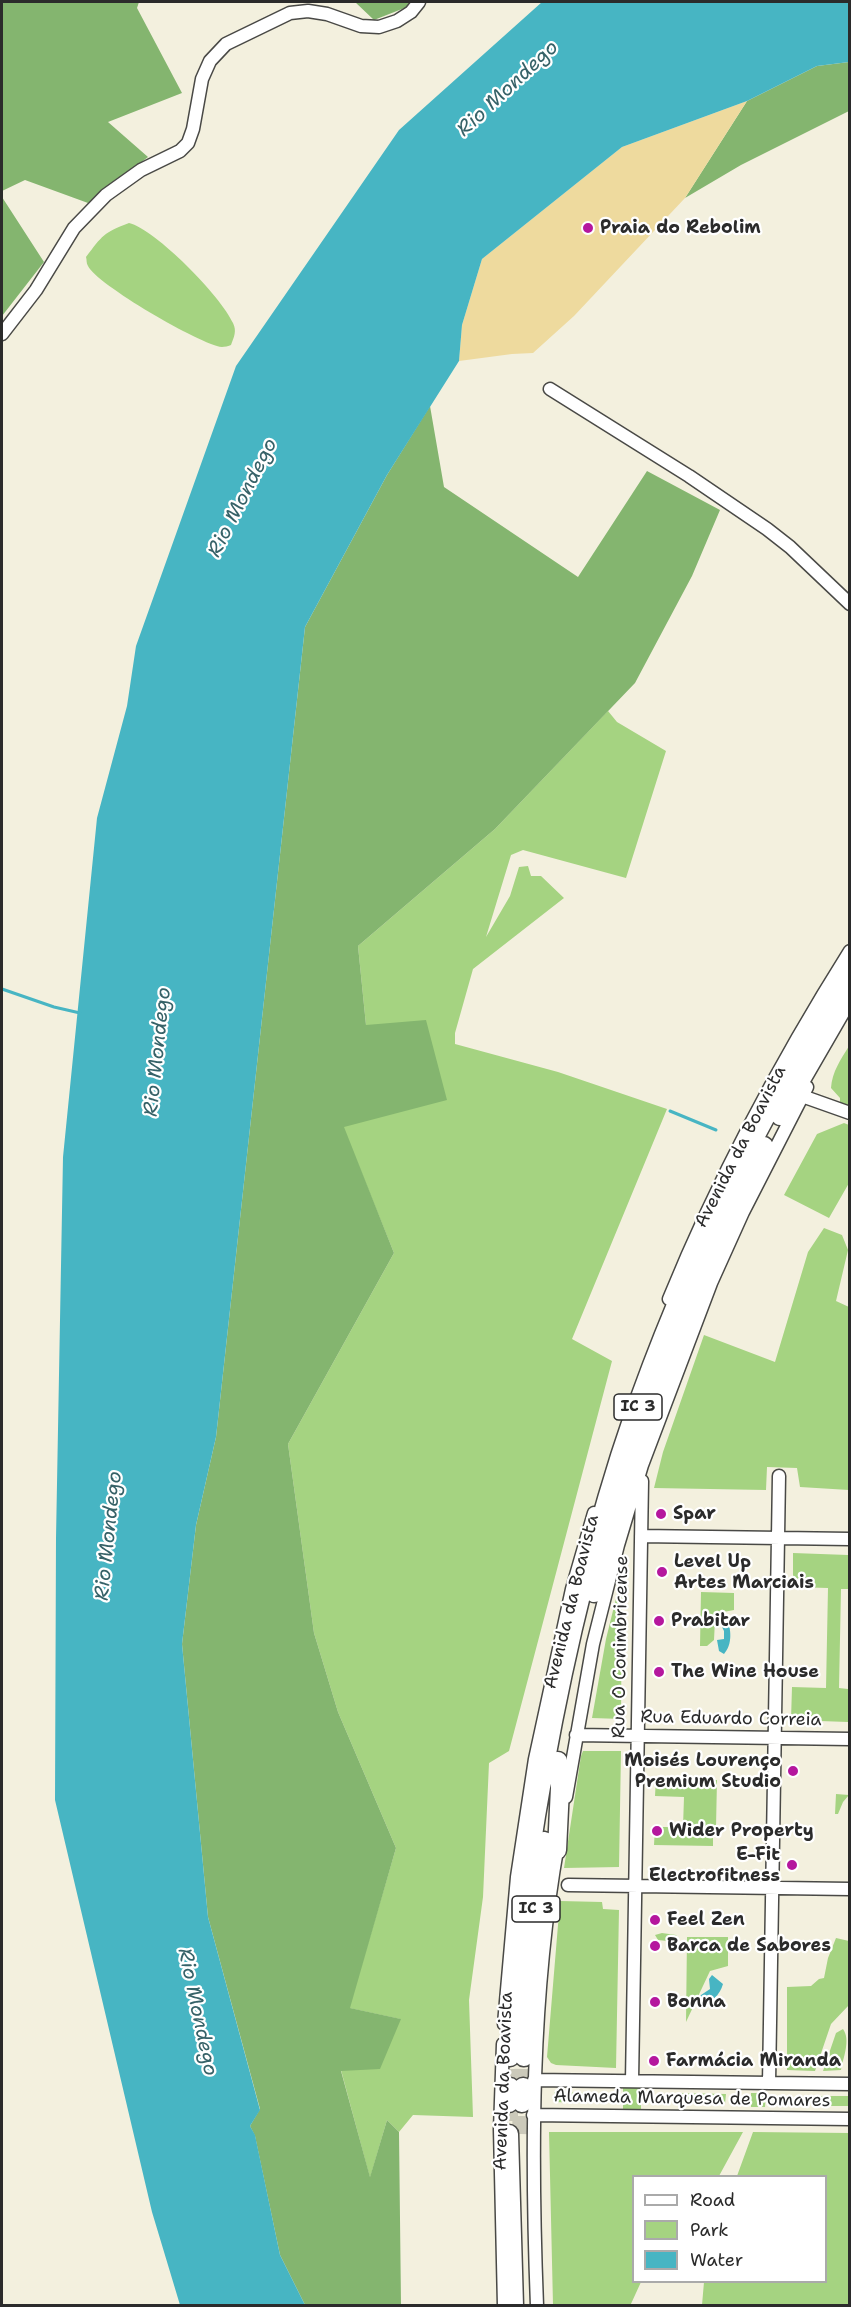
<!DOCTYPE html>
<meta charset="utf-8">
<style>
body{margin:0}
#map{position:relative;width:851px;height:2307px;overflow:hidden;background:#f3f0de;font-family:"Shantell Sans",sans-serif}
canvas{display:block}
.frame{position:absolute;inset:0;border:3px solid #2b2b2b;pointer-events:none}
.legend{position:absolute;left:632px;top:2175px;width:195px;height:108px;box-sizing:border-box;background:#fff;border:2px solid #aaa;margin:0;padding:8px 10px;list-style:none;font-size:18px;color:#2b2b2b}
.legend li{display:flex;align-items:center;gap:12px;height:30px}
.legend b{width:30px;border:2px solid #aaa}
</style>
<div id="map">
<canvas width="851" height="2307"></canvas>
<div class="frame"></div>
<ul class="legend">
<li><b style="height:8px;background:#fff"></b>Road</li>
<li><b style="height:16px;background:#a5d381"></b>Park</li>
<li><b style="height:16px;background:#47b5c3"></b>Water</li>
</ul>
</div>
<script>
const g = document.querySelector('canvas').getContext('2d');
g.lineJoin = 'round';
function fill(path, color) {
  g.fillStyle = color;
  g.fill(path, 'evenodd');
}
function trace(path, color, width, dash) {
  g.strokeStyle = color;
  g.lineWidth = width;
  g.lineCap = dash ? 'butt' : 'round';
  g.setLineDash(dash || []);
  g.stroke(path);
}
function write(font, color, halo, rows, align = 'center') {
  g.font = font + ' "Shantell Sans",sans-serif';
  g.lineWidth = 4.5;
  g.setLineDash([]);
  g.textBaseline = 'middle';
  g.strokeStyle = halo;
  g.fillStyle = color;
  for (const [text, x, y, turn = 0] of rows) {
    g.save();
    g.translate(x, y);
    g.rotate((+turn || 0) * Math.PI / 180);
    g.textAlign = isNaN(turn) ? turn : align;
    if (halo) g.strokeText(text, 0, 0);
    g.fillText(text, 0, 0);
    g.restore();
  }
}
fill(new Path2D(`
 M 129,223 C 155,229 222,297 233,323 C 237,331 234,337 231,345 C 229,346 224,347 222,347 C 201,345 96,284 88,266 C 86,263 87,260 86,257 C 102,236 104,232 129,223 Z
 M 608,711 L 617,722 L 666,751 L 626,878 L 523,850 L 511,855 L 486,937 L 510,896 L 519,867 L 528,866 L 531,876 L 541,876 L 564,898 L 473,969 L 455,1033 L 455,1044 L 558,1072 L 667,1109 L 572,1339 L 612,1361 L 509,1751 L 489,1763 L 483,1897 L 469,2000 L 473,2117 L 413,2115 L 399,2132 L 387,2120 L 370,2178 L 341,2070 L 400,2019 L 349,2008 L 396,1848 L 338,1712 L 314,1633 L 288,1444 L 394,1253 L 343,1127 L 366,1025 L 358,946 L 495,829 Z
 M 849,1046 L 849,1107 L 840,1104 L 840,1098 L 831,1088 C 832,1072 841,1059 849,1046 Z
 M 844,1123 L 849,1125 L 849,1183 L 829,1218 L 784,1195 L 817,1134 Z
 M 824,1228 L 842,1235 L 848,1250 L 836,1301 L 849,1307 L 849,1490 L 800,1487 L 797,1468 L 767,1467 L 766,1490 L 654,1488 L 663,1452 L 704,1335 L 775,1362 L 808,1252 Z
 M 793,1553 L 848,1555 L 849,1589 L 841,1589 L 839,1688 L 848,1689 L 848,1722 L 791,1720 L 792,1687 L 826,1688 L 828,1588 L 793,1587 Z
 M 622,1574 L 621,1719 L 592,1718 L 606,1639 Z
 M 701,1592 L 734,1593 L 734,1610 L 718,1613 L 715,1620 L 714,1640 L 707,1646 L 700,1646 Z
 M 583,1751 L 621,1751 L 619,1867 L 564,1868 L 581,1756 Z
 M 656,1778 L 717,1780 L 716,1827 L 713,1828 L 713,1846 L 654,1845 L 655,1827 L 683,1827 L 684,1797 L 655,1796 Z
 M 836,1794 L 849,1795 L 843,1802 L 838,1814 L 835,1814 Z
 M 560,1901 L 602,1902 L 603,1909 L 619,1910 L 616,2068 L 556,2065 L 551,2063 L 547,2057 Z
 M 662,1933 L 676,1935 L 678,1938 L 667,1941 L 658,1940 L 655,1935 Z
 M 687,1937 L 728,1937 L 728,1966 L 710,1971 L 686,2022 Z
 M 836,1938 L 849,1941 L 849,2005 L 831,2024 L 815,2071 L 787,2070 L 787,1987 L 811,1986 L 819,1979 L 824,1978 L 828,1958 Z
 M 843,2029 C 851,2040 843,2058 841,2070 L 823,2071 L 836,2033 Z
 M 623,2086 L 641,2086 L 641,2111 L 623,2111 Z
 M 554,2092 L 589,2093 L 588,2103 L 554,2102 Z
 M 676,2093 L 726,2094 L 725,2104 L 676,2103 Z
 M 751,2093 L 766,2093 L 765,2107 L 751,2107 Z
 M 813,2096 L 849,2096 L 849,2106 L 812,2106 Z
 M 549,2132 L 743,2132 L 719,2176 L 634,2176 L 634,2282 L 641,2282 L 630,2306 L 553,2305 Z
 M 753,2132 L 849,2133 L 849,2305 L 702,2305 L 704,2282 L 826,2282 L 826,2176 L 737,2176 Z`), '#a5d381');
fill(new Path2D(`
 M 2,2 L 139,2 L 137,8 L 182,93 L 108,122 L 148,157 L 88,203 L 25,180 L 2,191 Z
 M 355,2 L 410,2 L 407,7 L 374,20 Z
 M 849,62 L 849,111 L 741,165 L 685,198 L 747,101 L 817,66 Z
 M 2,197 L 44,262 L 2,316 Z
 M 430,406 L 444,487 L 578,577 L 647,471 L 720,510 L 692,576 L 635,683 L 495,829 L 358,946 L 366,1025 L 426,1020 L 447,1100 L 344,1127 L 394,1253 L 288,1444 L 314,1633 L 338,1712 L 396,1848 L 350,2008 L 401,2019 L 380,2069 L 341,2071 L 370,2177 L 387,2120 L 399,2132 L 401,2305 L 305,2305 L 280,2255 L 255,2136 L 250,2126 L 260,2109 L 208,1917 L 182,1644 L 196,1525 L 216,1437 L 305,627 L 387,475 Z`), '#84b56f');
fill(new Path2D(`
 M 747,101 L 685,198 L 574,316 L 533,353 L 512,354 L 459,361 L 462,325 L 482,259 L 622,147 Z`), '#eeda9e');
fill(new Path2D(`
 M 542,2 L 849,2 L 849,62 L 817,66 L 747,101 L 622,147 L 482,259 L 462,325 L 459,361 L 387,475 L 305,627 L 216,1437 L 196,1525 L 182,1644 L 208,1917 L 260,2110 L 250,2126 L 255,2135 L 280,2255 L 305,2305 L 180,2305 L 152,2212 L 55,1800 L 56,1538 L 63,1157 L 97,818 L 127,706 L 136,646 L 236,366 L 399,130 Z
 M 727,1618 C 731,1629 733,1644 724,1654 L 719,1651 L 717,1640 L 724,1639 L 724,1631 L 720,1623 Z
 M 712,1975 L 723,1984 C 720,1995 711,2004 699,2005 L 697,2002 L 701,1995 L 710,1989 L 709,1979 Z`), '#47b5c3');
trace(new Path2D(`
 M 2,989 L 54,1007 L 80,1013
 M 670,1111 L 716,1130`), '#47b5c3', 3);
trace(new Path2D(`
 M 510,2087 L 510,2057
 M 523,2087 L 524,2057
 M 509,2103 L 509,2134
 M 521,2134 L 522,2103`), '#cbc9ba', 18, [18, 9]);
const minor = new Path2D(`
 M 2,334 L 36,290 L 74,228 L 106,195 L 141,170 L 180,151 L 188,143 L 193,129 L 202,79 L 210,61 L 226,44 L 290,13 L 308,11 L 327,14 L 361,26 L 379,27 L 397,21 L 411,12 L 419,2
 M 550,389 L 689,476 L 767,529 L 790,547 L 850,604
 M 802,1096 L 850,1113
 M 669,1299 C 719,1177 780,1062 850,951
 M 641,1536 L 850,1539
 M 576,1735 L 850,1739
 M 566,1797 L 593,1644 L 618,1545 L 642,1465 L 711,1283 L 743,1212 L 807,1087
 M 568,1885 L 850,1889
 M 504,2024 L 517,1877 L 535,1759 L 572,1589 L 594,1513
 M 503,2044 L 500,2129 L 504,2306
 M 534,2080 L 850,2084
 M 632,2081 L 642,1481
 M 769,2083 L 779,1476
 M 533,2115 L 850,2119
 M 537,2306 C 531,2152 531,1996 558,1844`);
const highway = new Path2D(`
 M 780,1116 L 850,995
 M 594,1593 C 607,1548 619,1502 634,1457 C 670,1351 715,1247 764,1146
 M 557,1850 L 560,1788 L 558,1761
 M 510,2057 C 517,1976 523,1895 536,1816 C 556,1694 583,1573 620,1456 C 675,1286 756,1122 850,971
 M 524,2057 L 532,1944 L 544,1841
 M 509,2103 L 510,2087
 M 522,2103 L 523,2087
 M 509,2134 L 514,2306`);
trace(minor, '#494946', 15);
trace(highway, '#494946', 21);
trace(minor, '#fff', 12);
trace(highway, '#fff', 18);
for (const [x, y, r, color] of [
 [588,228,6,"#b5179e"],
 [661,1514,6,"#b5179e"],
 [662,1572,6,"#b5179e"],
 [659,1621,6,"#b5179e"],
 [659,1672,6,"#b5179e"],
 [793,1771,6,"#b5179e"],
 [657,1831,6,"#b5179e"],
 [792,1865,6,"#b5179e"],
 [655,1920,6,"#b5179e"],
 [655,1946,6,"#b5179e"],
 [655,2002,6,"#b5179e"],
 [654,2061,6,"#b5179e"]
]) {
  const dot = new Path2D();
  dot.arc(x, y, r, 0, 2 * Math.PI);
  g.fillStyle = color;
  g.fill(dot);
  trace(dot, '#fff', 2);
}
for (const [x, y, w] of [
 [638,1407,48],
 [536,1909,48]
]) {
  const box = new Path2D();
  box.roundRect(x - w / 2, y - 13, w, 26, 4.5);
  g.fillStyle = '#fff';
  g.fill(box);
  trace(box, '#2b2b2b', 1.5);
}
write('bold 16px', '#2b2b2b', null, [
 ["IC 3",638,1407],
 ["IC 3",536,1909]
]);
write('bold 18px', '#2b2b2b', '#fff', [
 ["Praia do Rebolim",600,228],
 ["Spar",673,1514],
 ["Level Up",674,1562],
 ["Artes Marciais",674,1583],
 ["Prabitar",671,1621],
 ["The Wine House",671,1672],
 ["Moisés Lourenço",781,1761,"right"],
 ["Premium Studio",781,1782,"right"],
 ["Wider Property",669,1831],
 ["E-Fit",780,1855,"right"],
 ["Electrofitness",780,1876,"right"],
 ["Feel Zen",667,1920],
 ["Barca de Sabores",667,1946],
 ["Bonna",667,2002],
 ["Farmácia Miranda",666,2061]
], 'left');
write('18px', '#2b2b2b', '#fff', [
 ["Avenida da Boavista",741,1147,-63],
 ["Avenida da Boavista",572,1602,-76],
 ["Rua O Conimbricense",621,1647,-89],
 ["Rua Eduardo Correia",731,1719,1],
 ["Avenida da Boavista",504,2081,-88],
 ["Alameda Marquesa de Pomares",692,2099,1]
]);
write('italic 20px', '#366268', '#fff', [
 ["Rio Mondego",508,89,-43],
 ["Rio Mondego",243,498,-63],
 ["Rio Mondego",158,1052,-84],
 ["Rio Mondego",109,1536,-84],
 ["Rio Mondego",197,2012,78]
]);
</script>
